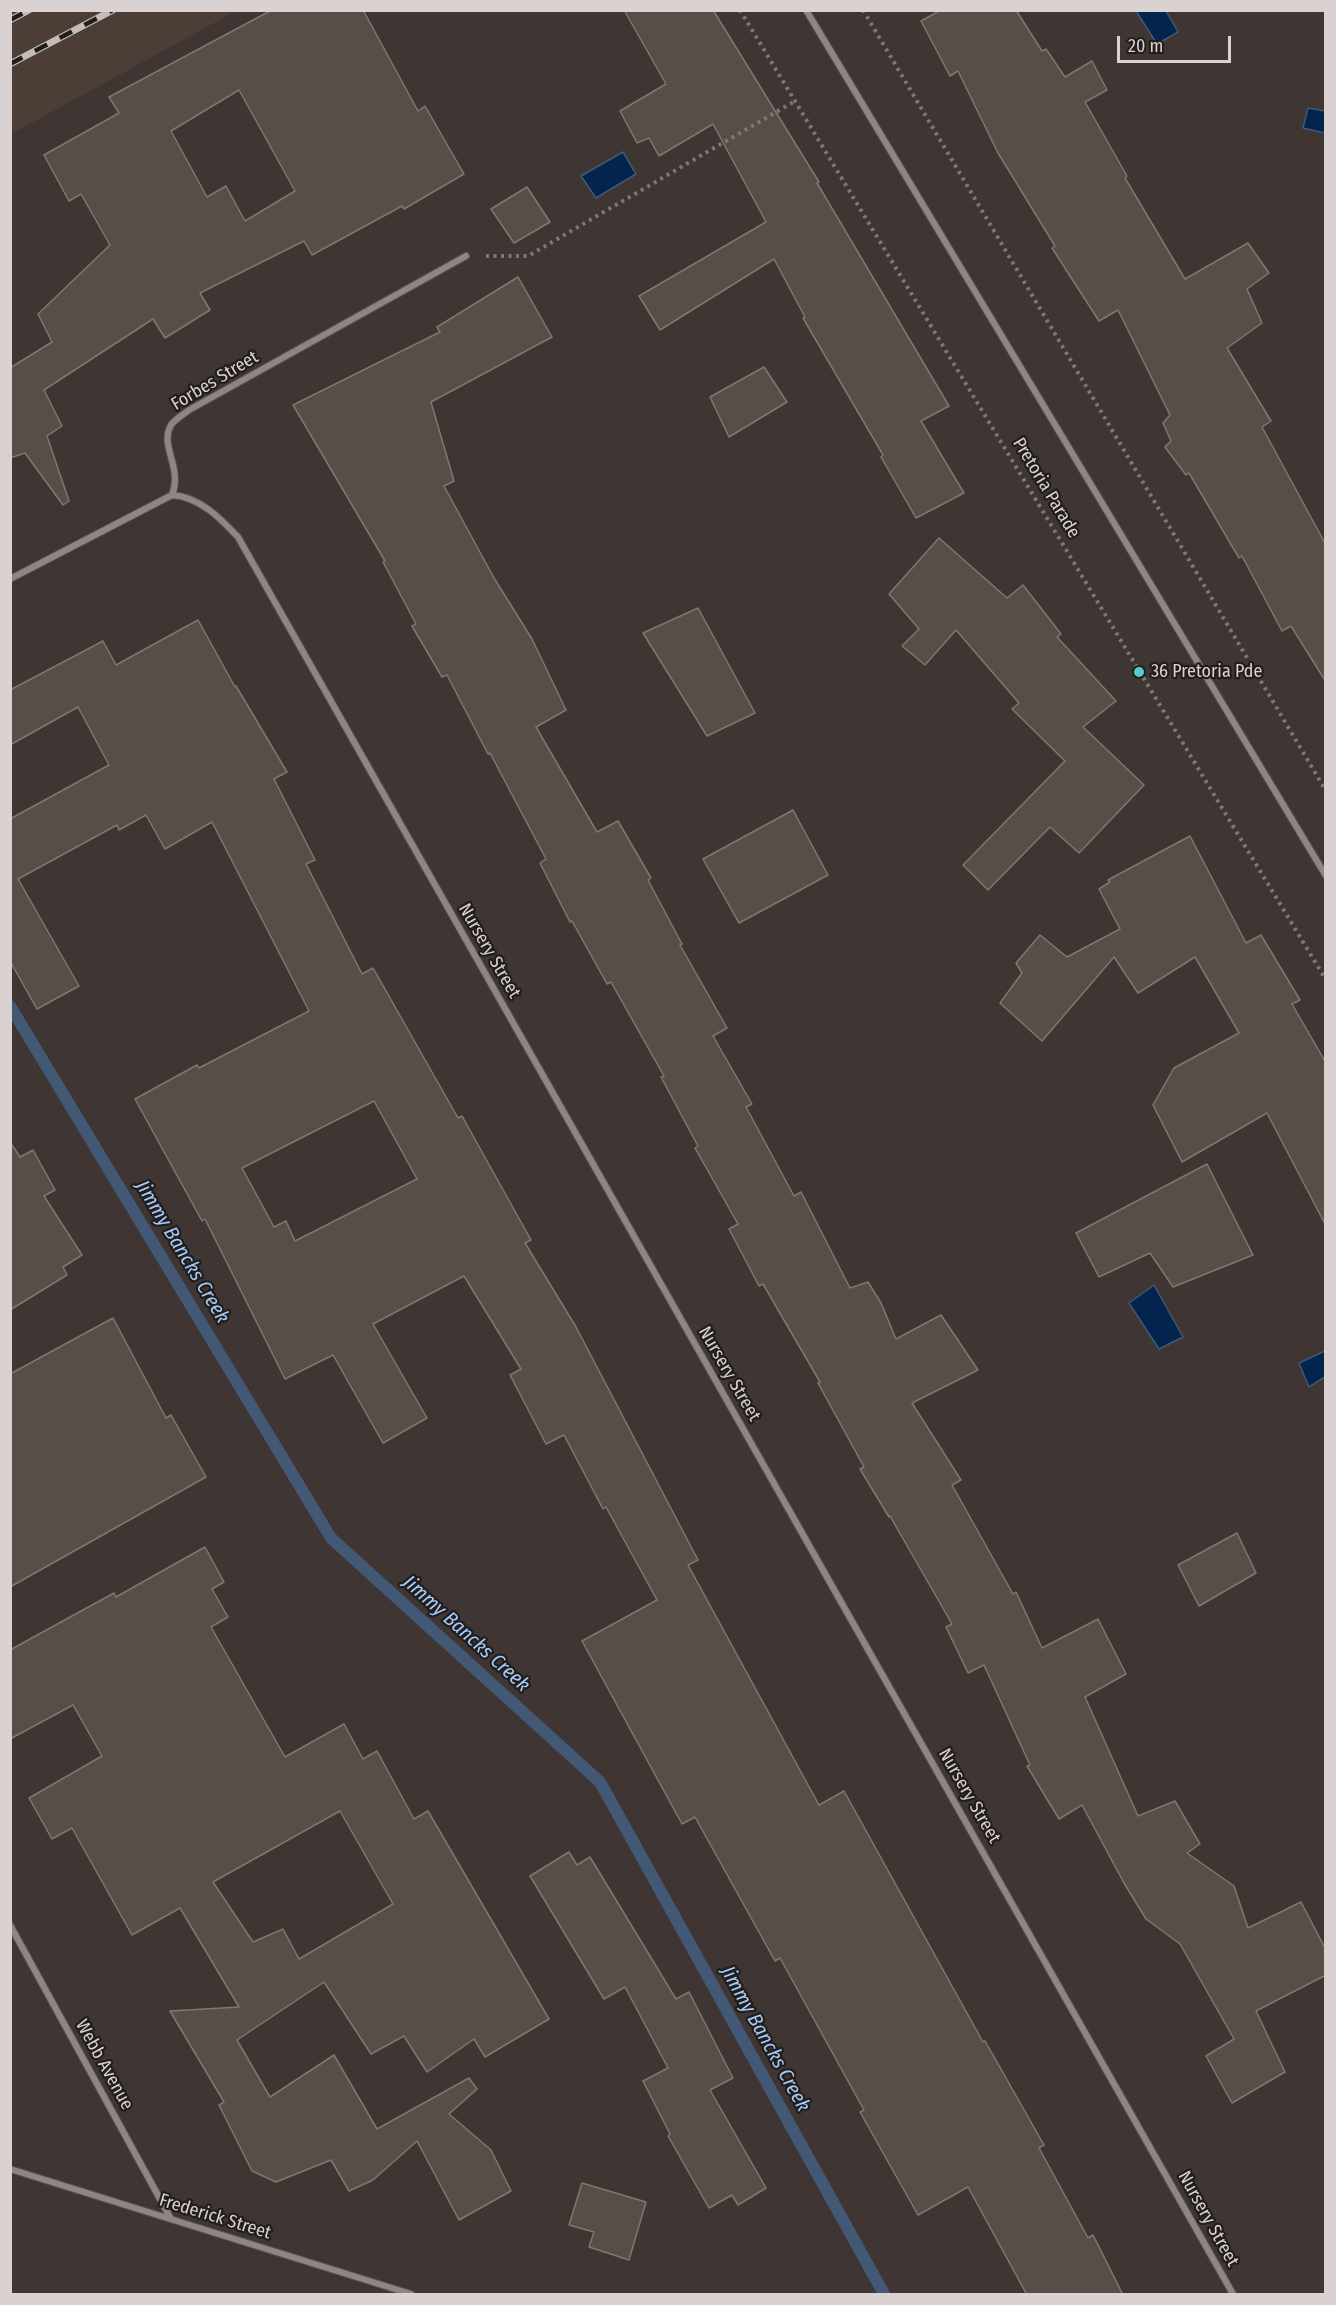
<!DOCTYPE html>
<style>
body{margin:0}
#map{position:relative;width:1336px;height:2305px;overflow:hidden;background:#3f3532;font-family:"Fira Sans Condensed",sans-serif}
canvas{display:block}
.frame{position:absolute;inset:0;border:12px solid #d9d2d0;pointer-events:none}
.scale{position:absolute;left:1117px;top:36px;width:114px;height:27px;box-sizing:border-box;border:3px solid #d9d2d0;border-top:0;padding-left:8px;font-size:18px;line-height:21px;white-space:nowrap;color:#d9d2d0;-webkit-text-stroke:4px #221e1c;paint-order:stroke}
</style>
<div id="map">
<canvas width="1336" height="2305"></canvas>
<div class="frame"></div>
<div class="scale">20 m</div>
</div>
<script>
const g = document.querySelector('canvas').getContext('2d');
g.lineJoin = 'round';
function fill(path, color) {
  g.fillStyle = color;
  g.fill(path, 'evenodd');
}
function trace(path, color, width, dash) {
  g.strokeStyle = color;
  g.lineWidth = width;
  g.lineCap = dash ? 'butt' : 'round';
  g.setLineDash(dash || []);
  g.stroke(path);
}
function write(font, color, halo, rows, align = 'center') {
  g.font = font + ' "Fira Sans Condensed",sans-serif';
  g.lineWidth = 4.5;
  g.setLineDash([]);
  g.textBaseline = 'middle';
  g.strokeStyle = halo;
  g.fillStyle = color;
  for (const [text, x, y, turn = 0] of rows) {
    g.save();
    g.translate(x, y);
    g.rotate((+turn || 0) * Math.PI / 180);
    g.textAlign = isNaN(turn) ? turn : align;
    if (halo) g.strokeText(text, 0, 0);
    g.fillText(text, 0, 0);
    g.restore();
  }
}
fill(new Path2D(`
 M 11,10 L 236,10 L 236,11 L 11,134 Z`), '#4d3d37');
const water = new Path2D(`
 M 1136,11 L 1166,11 L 1178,32 L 1157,44 Z
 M 1308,108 L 1325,111 L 1325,133 L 1303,128 Z
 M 623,152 L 636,174 L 596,198 L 581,176 Z
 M 1154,1285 L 1183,1337 L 1159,1349 L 1129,1303 Z
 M 1325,1351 L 1325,1377 L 1309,1387 L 1299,1363 Z`);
fill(water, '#02244d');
trace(water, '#425874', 1.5);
trace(new Path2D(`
 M 10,1006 L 331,1538 L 600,1782 L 884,2294`), '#425874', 12);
const building = new Path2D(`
 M 363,10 L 418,111 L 425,106 L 464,174 L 404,209 L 402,206 L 312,255 L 304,241 L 200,293 L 210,310 L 165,338 L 153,319 L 44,390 L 62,426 L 47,436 L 69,501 L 63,505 L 25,453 L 10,458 L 10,368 L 52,342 L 38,314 L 110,245 L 81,194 L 69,201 L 44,155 L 119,113 L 109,97 L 270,11 ZM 239,90 L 295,191 L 245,221 L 226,186 L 207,197 L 171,131 Z
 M 624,10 L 713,10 L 819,182 L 817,183 L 949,406 L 921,421 L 964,493 L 916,518 L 881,457 L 883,455 L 803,318 L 805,317 L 774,259 L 660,330 L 639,296 L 766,222 L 713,124 L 659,156 L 649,138 L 637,143 L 620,111 L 666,84 Z
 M 941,10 L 1016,10 L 1042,51 L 1046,49 L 1065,77 L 1092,61 L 1107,90 L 1085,102 L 1127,176 L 1125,178 L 1185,279 L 1248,243 L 1269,273 L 1247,289 L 1262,323 L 1227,348 L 1271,421 L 1262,427 L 1326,545 L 1326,682 L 1291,626 L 1282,631 L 1242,556 L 1239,558 L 1189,473 L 1186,475 L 1165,447 L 1171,441 L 1163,423 L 1170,415 L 1118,310 L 1099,321 L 1052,248 L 1055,246 L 998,153 L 958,71 L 950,76 L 921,21 Z
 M 527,187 L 550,222 L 514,243 L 491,209 Z
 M 518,277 L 552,337 L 431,402 L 454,481 L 444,486 L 494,578 L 532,639 L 566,710 L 536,727 L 597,832 L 618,821 L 651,878 L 648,880 L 682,944 L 680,945 L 727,1028 L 713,1036 L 752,1104 L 746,1107 L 794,1196 L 801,1192 L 850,1288 L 868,1282 L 881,1303 L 896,1339 L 941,1315 L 978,1370 L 912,1403 L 961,1480 L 952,1485 L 1013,1594 L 1016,1592 L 1042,1648 L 1098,1619 L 1126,1674 L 1085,1697 L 1138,1816 L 1175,1801 L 1200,1844 L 1187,1853 L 1234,1886 L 1248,1928 L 1301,1902 L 1326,1950 L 1326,1975 L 1256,2011 L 1285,2072 L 1232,2103 L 1206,2056 L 1234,2039 L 1180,1944 L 1146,1919 L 1124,1883 L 1082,1805 L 1059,1819 L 1027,1766 L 1030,1765 L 984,1665 L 968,1673 L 946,1627 L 952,1624 L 890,1516 L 889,1517 L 860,1469 L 864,1467 L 818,1383 L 820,1382 L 763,1284 L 759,1286 L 729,1229 L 738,1224 L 695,1148 L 698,1146 L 661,1077 L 664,1076 L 611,982 L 607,984 L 572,921 L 570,922 L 540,863 L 546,859 L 490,753 L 488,754 L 447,675 L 442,677 L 412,626 L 416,624 L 383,562 L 385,561 L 293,405 L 440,332 L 437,327 Z
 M 764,367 L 787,402 L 729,437 L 710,397 Z
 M 939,538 L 1007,598 L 1023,585 L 1061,634 L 1057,637 L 1116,701 L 1083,727 L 1144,785 L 1079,853 L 1050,827 L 988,890 L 963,865 L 1065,761 L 1012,709 L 1019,703 L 956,630 L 925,665 L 902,646 L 919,629 L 889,594 Z
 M 698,608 L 755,713 L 707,736 L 643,633 Z
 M 198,620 L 235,687 L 236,686 L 287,772 L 274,779 L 315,860 L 306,864 L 362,974 L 373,968 L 458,1118 L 462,1116 L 531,1240 L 525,1243 L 576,1327 L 698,1560 L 688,1565 L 819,1805 L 844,1791 L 983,2042 L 985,2041 L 1044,2145 L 1039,2148 L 1088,2238 L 1093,2235 L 1123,2295 L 1027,2295 L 968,2187 L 918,2215 L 860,2112 L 864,2110 L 780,1958 L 775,1961 L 695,1817 L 682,1824 L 582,1641 L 657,1600 L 606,1507 L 603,1509 L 564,1435 L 546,1444 L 510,1375 L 521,1369 L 464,1276 L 373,1324 L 427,1418 L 383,1443 L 333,1355 L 285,1379 L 205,1219 L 202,1221 L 135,1099 L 197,1065 L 199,1068 L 309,1011 L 212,822 L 165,849 L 146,815 L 119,830 L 117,825 L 18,879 L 79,986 L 37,1009 L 10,961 L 10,819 L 109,765 L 78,707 L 10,745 L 10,690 L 103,641 L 116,665 ZM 374,1101 L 417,1179 L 295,1241 L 286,1221 L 274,1227 L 242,1168 Z
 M 793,810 L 828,875 L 739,923 L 703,859 Z
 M 1190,836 L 1246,943 L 1261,935 L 1300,1000 L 1292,1004 L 1326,1063 L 1326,1226 L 1267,1113 L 1182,1162 L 1153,1105 L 1174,1068 L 1239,1033 L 1195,957 L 1138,993 L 1114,957 L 1042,1041 L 1000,1003 L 1022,973 L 1016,963 L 1040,935 L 1067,957 L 1120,929 L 1099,889 L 1110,882 L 1108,880 Z
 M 10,1142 L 20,1157 L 33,1150 L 55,1190 L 44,1196 L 82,1255 L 63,1267 L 67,1275 L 10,1310 Z
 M 1207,1164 L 1253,1255 L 1173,1287 L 1150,1253 L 1099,1277 L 1076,1233 Z
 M 113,1318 L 166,1418 L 171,1415 L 206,1477 L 10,1587 L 10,1374 Z
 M 1237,1533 L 1256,1573 L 1199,1606 L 1178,1565 Z
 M 205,1547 L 224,1582 L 212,1589 L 228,1617 L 211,1627 L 285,1757 L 344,1724 L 363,1759 L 377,1751 L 414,1819 L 428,1811 L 549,2019 L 485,2057 L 474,2039 L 427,2072 L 404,2036 L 371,2054 L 324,1982 L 237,2040 L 270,2097 L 334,2055 L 377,2129 L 469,2078 L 477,2089 L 449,2114 L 491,2150 L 511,2191 L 459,2220 L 417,2141 L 373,2180 L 349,2191 L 331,2160 L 276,2182 L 252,2171 L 219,2105 L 224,2102 L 170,2011 L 239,2007 L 180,1908 L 132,1935 L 72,1828 L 52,1839 L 29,1798 L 102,1756 L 73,1705 L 10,1739 L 10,1650 L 114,1593 L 116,1597 ZM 340,1811 L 393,1904 L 299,1959 L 283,1929 L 253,1942 L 213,1882 Z
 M 569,1852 L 577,1865 L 590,1857 L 676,1999 L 689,1992 L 733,2078 L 710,2090 L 766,2188 L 738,2205 L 732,2195 L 709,2208 L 668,2136 L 670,2134 L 643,2081 L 668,2068 L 625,1987 L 604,1999 L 530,1876 Z
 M 582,2183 L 646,2202 L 629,2260 L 589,2247 L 594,2232 L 569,2225 Z`);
fill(building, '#564f48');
trace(building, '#807770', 1.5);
const street = new Path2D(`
 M 806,10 L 1326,876
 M 172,495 C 200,497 220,518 238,537 L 1233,2294
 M 10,579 L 172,495 C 183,467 159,446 171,425 C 175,419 184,414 189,410 L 466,256
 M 10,1925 L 171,2219
 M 10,2169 L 411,2294`);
trace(street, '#5c5351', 8);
trace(new Path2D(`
 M 740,10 L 1326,980
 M 863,10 L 1326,791
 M 486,256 L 528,256 L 795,101`), '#807775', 4, [3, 4.5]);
trace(street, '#908581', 6);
const rail = new Path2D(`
 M 10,20 L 29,10
 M 10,64 L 113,10`);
trace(rail, '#c4bcba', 7);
trace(rail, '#221e1c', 4.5, [14]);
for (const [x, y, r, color] of [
 [1139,672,6,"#52ccd6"]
]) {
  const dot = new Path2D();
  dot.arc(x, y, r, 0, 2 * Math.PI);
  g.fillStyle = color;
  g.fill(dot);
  trace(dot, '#221e1c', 2);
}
write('18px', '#d9d2d0', '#221e1c', [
 ["Forbes Street",215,381,-31],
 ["Pretoria Parade",1046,488,59],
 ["Nursery Street",489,951,60],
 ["Nursery Street",729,1374,60],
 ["Nursery Street",969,1796,60],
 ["Webb Avenue",104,2065,61],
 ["Frederick Street",215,2217,17],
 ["Nursery Street",1208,2219,61]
]);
write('18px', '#d9d2d0', '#221e1c', [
 ["36 Pretoria Pde",1151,672]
], 'left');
write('italic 20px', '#a5cbfd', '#221e1c', [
 ["Jimmy Bancks Creek",182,1252,59],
 ["Jimmy Bancks Creek",466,1634,42],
 ["Jimmy Bancks Creek",765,2039,61]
]);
</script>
